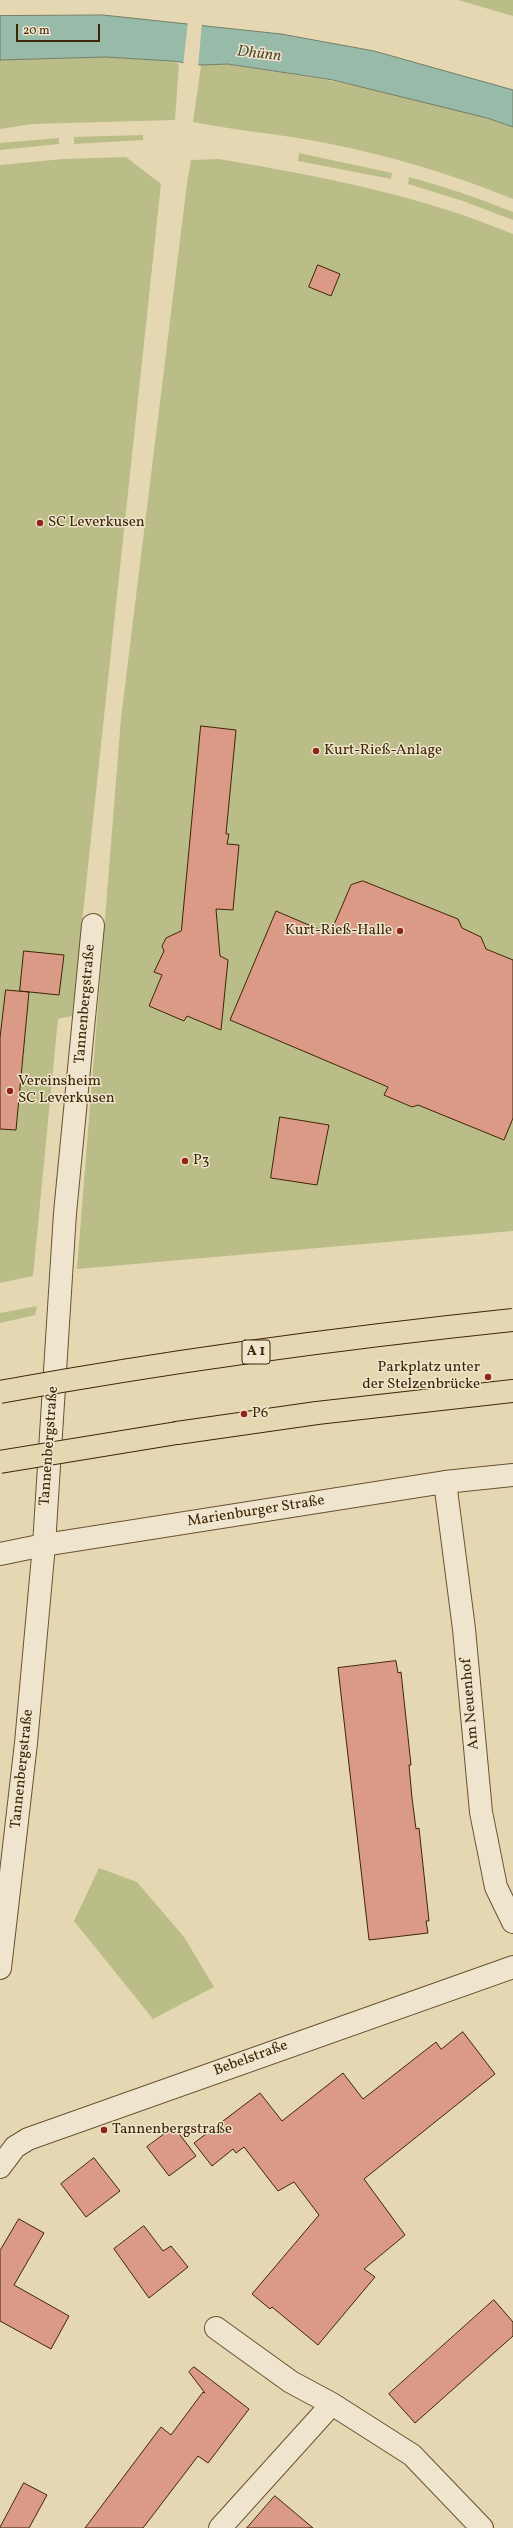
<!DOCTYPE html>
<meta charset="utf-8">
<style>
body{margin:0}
#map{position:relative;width:513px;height:2528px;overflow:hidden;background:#e6d7b3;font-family:Vollkorn,serif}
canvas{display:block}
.scale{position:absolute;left:16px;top:24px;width:84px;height:18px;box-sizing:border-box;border:2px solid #3e2605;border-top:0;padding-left:5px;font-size:12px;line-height:14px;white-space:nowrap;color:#3e2605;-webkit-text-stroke:3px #efe5ce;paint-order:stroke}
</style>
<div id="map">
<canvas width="513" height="2528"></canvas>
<div class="scale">20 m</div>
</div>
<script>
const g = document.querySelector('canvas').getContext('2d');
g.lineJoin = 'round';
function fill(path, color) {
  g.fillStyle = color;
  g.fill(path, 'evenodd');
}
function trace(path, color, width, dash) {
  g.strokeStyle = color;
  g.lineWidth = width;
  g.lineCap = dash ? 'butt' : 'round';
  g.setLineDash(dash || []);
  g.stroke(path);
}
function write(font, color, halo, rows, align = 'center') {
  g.font = font + ' Vollkorn,serif';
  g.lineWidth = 3;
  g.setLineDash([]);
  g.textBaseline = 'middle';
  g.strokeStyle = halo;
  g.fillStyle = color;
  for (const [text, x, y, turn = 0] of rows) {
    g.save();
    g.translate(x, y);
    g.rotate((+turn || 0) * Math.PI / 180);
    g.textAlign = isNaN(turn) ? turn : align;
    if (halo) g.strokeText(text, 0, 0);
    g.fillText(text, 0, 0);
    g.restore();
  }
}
fill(new Path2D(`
 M 458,0 L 513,0 L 513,16 Z
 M 105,57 L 172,61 L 179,64 L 175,120 L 32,124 L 0,129 L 0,60 Z
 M 228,64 C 324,79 421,94 513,127 L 513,199 C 452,174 390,156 326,143 C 282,134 237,131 193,122 L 201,65 Z
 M 143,135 L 143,140 L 74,144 L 74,137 Z
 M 59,138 L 59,144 L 0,150 L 0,143 Z
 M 299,153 L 392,173 L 391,179 L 298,161 Z
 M 126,157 L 161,184 L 72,1016 L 58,1019 L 33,1276 L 0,1283 L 0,165 L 63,159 Z
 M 219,159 C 320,176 419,195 513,234 L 513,1231 L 77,1269 L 121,718 L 187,183 L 191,160 Z
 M 409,177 C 445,187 479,198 513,212 L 513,220 L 463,201 L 408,184 Z
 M 37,1306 L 35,1315 L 0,1323 L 0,1313 Z
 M 99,1868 L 137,1882 L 184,1937 L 214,1987 L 153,2019 L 74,1921 Z`), '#bbbd88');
const water = new Path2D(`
 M 103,15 L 281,34 L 374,51 L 513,90 L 513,127 L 487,118 L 333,80 L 228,64 L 201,65 L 172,61 L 105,57 L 0,60 L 0,16 Z`);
fill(water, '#97baa9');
trace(water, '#737f67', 1);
fill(new Path2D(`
 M 188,21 L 202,23 L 198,67 L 183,66 Z`), '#e6d7b3');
const building = new Path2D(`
 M 318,265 L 340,274 L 331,296 L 309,287 Z
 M 201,726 L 236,730 L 226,834 L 229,834 L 227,844 L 239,845 L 233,910 L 216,909 L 220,956 L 228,960 L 221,1030 L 187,1016 L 184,1021 L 149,1006 L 162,975 L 154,972 L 164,951 L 162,946 L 166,938 L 181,931 Z
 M 363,881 L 458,919 L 462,928 L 481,937 L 486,949 L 513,960 L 513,1118 L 504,1140 L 418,1105 L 412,1107 L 384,1095 L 388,1087 L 230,1020 L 276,911 L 330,934 L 351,885 Z
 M 24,951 L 64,955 L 59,995 L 20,991 Z
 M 6,990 L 29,992 L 16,1130 L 0,1129 L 0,1038 Z
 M 280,1117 L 329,1125 L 317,1185 L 271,1178 Z
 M 396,1661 L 398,1673 L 401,1672 L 411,1765 L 409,1765 L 412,1798 L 416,1829 L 419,1828 L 429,1921 L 426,1921 L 428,1933 L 369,1940 L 338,1668 Z
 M 463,2032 L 495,2074 L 364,2179 L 405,2235 L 364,2269 L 375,2277 L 318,2345 L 272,2307 L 270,2309 L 252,2294 L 319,2215 L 294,2182 L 278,2191 L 244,2147 L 236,2153 L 233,2149 L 212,2166 L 194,2143 L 260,2093 L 282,2121 L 343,2073 L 363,2099 L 436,2042 L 441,2049 Z
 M 174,2127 L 196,2156 L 169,2176 L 147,2147 Z
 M 94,2158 L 120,2191 L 86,2217 L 61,2184 Z
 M 19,2219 L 44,2233 L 14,2285 L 69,2316 L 51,2349 L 0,2321 L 0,2251 Z
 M 144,2226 L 163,2251 L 171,2246 L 188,2267 L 149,2298 L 114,2249 Z
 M 494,2300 L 513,2322 L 513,2336 L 415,2423 L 389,2394 Z
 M 194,2367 L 249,2409 L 208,2463 L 198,2456 L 143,2528 L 85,2528 L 161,2427 L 171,2435 L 203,2392 L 205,2393 L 189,2372 Z
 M 24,2483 L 47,2495 L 29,2528 L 0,2528 Z
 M 275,2496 L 313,2528 L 247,2528 Z`);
fill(building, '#da9a86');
trace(building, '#3e2605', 1);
const minor = new Path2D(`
 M 445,1482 L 464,1629 L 481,1812 L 496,1887 L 513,1922
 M 0,1554 L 44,1545 L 445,1482 L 513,1475
 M 0,1968 L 26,1743 L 44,1545 L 65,1213 L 93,925
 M 0,2167 L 15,2147 L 28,2139 L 513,1967
 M 216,2328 L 291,2382 L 332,2404 L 412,2455 L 482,2528
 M 220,2528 L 332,2404`);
const highway = new Path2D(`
 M 177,1433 L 317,1413 L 513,1391`);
trace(minor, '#685230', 24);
trace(highway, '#3e2605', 24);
trace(minor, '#efe5ce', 22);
trace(highway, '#e6d7b3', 22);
const highwayBridge = new Path2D(`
 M 0,1392 C 170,1361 341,1338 513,1320
 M 0,1462 L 177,1433`);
trace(highwayBridge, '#3e2605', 24, []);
trace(highwayBridge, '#e6d7b3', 22);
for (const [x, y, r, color] of [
 [40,523,4,"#8f2418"],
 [316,751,4,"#8f2418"],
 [400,931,4,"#8f2418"],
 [10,1091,4,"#8f2418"],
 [185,1161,4,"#8f2418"],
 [488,1377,4,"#8f2418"],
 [244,1414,4,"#8f2418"],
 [104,2130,4,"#8f2418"]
]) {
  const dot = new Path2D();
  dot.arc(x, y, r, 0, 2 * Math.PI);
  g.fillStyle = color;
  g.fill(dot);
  trace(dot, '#efe5ce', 1.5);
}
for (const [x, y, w] of [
 [256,1352,28]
]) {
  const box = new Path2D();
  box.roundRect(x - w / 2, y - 12, w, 24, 3);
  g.fillStyle = '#efe5ce';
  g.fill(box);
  trace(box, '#3e2605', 1);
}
write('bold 14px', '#3e2605', null, [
 ["A 1",256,1352]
]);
write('15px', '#3e2605', '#efe5ce', [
 ["SC Leverkusen",48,523],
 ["Kurt-Rieß-Anlage",324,751],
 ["Kurt-Rieß-Halle",392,931,"right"],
 ["Vereinsheim",18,1082],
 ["SC Leverkusen",18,1099],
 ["P3",193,1161],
 ["Parkplatz unter",480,1368,"right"],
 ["der Stelzenbrücke",480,1385,"right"],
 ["P6",252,1414],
 ["Tannenbergstraße",112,2130]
], 'left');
write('15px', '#3e2605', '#efe5ce', [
 ["Tannenbergstraße",86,1004,-85],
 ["Tannenbergstraße",50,1446,-86],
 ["Marienburger Straße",256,1512,-9],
 ["Am Neuenhof",471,1704,-95],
 ["Tannenbergstraße",23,1769,-84],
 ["Bebelstraße",251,2059,-20]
]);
write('italic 16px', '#544b2e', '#efe5ce', [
 ["Dhünn",259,55,7]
]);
</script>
